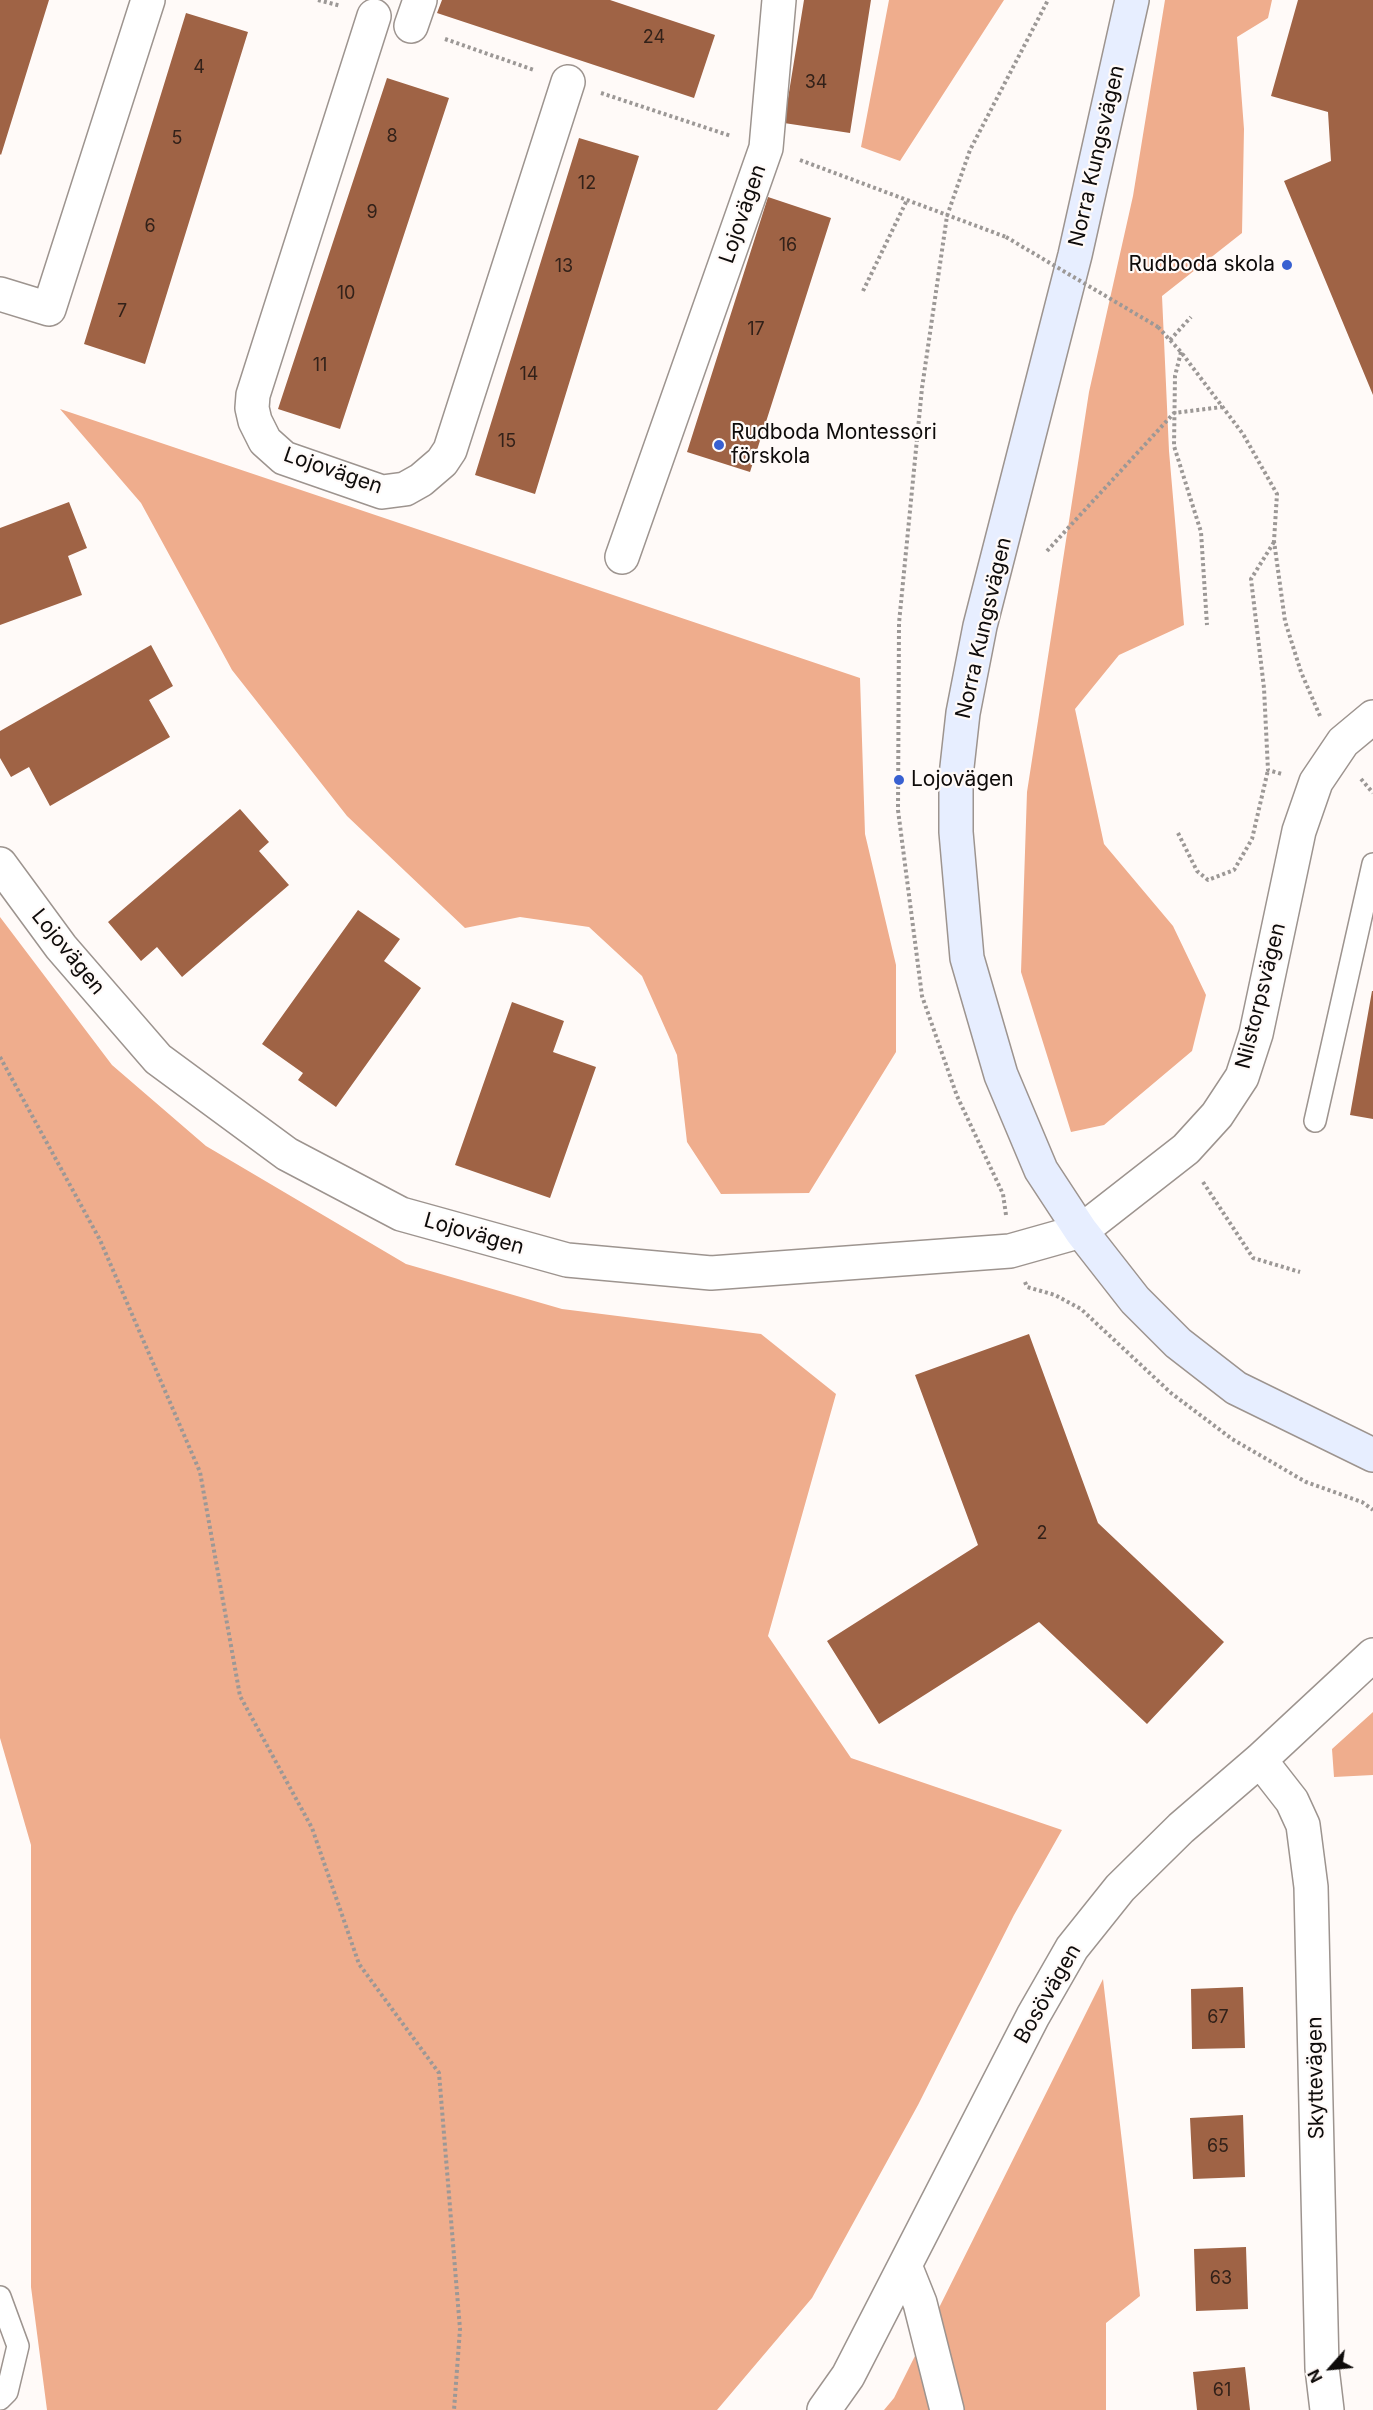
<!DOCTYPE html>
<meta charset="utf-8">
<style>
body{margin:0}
#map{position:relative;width:1373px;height:2410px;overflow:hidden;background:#fffaf8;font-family:Inter,sans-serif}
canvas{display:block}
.north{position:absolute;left:1301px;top:2338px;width:60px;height:60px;-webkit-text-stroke:4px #fffaf8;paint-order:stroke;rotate:243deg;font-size:16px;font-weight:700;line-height:24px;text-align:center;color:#0e0b0a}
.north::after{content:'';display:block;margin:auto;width:21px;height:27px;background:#0e0b0a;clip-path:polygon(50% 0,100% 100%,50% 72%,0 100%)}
</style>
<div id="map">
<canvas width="1373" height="2410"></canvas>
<div class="north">N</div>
</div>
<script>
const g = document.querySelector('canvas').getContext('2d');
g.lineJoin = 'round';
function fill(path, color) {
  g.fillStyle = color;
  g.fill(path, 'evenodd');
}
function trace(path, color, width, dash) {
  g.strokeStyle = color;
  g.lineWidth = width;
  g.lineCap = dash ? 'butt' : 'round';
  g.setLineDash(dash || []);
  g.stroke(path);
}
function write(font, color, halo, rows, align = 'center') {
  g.font = font + ' Inter,sans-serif';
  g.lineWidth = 4.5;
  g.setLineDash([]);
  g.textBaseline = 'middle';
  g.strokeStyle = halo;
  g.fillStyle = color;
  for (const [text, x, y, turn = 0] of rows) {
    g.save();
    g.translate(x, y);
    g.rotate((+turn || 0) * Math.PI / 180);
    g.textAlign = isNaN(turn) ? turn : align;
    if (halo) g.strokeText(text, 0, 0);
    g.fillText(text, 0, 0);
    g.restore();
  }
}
fill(new Path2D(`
 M 889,0 L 1004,0 L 900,161 L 861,147 Z
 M 1165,0 L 1272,0 L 1268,18 L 1237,37 L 1244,129 L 1242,233 L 1162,296 L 1169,451 L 1184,625 L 1119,655 L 1075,709 L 1104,844 L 1173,926 L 1206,995 L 1192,1051 L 1104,1125 L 1071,1132 L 1021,972 L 1027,792 L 1089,392 L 1133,196 Z
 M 60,409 L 860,678 L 865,834 L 896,965 L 896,1052 L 809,1193 L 721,1194 L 687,1142 L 677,1055 L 642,976 L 589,927 L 520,917 L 465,928 L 347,816 L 232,670 L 141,503 Z
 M 0,917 L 112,1065 L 206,1146 L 406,1264 L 562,1309 L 761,1334 L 836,1394 L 768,1636 L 851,1758 L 1062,1830 L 1014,1915 L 918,2105 L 812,2298 L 717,2410 L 47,2410 L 31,2287 L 31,1845 L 0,1738 Z
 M 1373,1712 L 1373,1775 L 1334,1777 L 1332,1749 Z
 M 1103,1979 L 1140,2296 L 1106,2323 L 1106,2410 L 884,2410 L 894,2398 Z`), '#efad8d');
fill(new Path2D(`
 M 0,0 L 49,0 L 1,155 L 0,154 Z
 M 442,0 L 610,0 L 715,35 L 694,98 L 437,13 Z
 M 804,0 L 871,0 L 850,133 L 784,123 Z
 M 1298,0 L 1373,0 L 1373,395 L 1284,181 L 1331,161 L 1328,112 L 1271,96 Z
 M 186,13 L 248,32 L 145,364 L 84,344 Z
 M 387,78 L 449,98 L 340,429 L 278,409 Z
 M 579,138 L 639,156 L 535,494 L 475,475 Z
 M 768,197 L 831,218 L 750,472 L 687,452 Z
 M 69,502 L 87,548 L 68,556 L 82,595 L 0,625 L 0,528 Z
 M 151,645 L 173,686 L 149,700 L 170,737 L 50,806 L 29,767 L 11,777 L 0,758 L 0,731 Z
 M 240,809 L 269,842 L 259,851 L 289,885 L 182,977 L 157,947 L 141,961 L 108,922 Z
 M 358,910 L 400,939 L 384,961 L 421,988 L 336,1107 L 298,1080 L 303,1073 L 262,1044 Z
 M 1372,991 L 1373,991 L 1373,1119 L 1350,1115 Z
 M 512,1002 L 564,1021 L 553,1052 L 596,1067 L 550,1198 L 455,1165 Z
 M 1029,1334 L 1098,1523 L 1224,1642 L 1147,1724 L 1039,1622 L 879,1724 L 827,1641 L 978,1545 L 915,1375 Z
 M 1243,1987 L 1245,2048 L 1192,2049 L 1191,1989 Z
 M 1243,2115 L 1245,2177 L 1193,2179 L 1190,2118 Z
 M 1246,2247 L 1248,2309 L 1196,2311 L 1194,2249 Z
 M 1245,2367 L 1250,2410 L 1197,2410 L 1193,2372 Z`), '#9f6345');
const service = new Path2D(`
 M 1315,1121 L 1373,864
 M 0,2297 L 18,2346 L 7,2392 L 0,2399`);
const minor = new Path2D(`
 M 374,16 L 253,395 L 252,408 L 255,421 L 265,441 L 284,458 L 382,492 L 405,489 L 421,480 L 442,462 L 450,450 L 568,82
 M 411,26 L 420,0
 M 0,294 L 49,309 L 148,0
 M 622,557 L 766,148 L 779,0
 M 0,864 L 61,947 L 158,1059 L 287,1154 L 401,1214 L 567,1260 L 711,1273 L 1010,1251 L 1081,1231 L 1186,1149 L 1217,1115 L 1242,1077 L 1256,1034 L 1299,831 L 1316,782 L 1343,742 L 1373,717
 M 1260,1760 L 1292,1801 L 1303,1825 L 1311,1887 L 1322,2368 L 1327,2410
 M 906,2268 L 920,2303 L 947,2410
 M 824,2410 L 848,2376 L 1033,2016 L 1072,1948 L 1120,1888 L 1181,1828 L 1260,1760 L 1373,1655`);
const secondary = new Path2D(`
 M 1132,0 L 1075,255 L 980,626 L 963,713 L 956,776 L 956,832 L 967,958 L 1001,1075 L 1041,1170 L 1081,1231 L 1135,1300 L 1178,1343 L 1236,1388 L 1373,1455`);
trace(service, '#9d948f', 24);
trace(minor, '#9d948f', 36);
trace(secondary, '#9d948f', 36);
trace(new Path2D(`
 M 318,0 L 341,6
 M 445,39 L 534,70
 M 601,93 L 731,136
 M 800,160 L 1006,237
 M 863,291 L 907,200
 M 1158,327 L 1181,352 L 1243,434 L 1277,494 L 1274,541 L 1285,621 L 1301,672 L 1320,716
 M 1170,340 L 1191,317
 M 1181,352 L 1175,376 L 1174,446 L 1201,532 L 1207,625
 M 1274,542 L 1251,579 L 1264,688 L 1268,770 L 1282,774
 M 1047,551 L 1174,413 L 1222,407
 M 1361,779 L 1373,793
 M 1178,833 L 1197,871 L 1208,880 L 1234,870 L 1252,839 L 1268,770
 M 0,1057 L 100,1240 L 200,1472 L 240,1696 L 312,1828 L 359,1964 L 439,2073 L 460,2329 L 454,2410
 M 1203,1182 L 1253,1258 L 1300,1272
 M 1006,1215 L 1003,1194 L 957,1096 L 922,996 L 898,810 L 899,623 L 922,388 L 947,216 L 970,150 L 1048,0
 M 1025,1282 L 1027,1287 L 1055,1295 L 1081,1309 L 1171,1393 L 1232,1439 L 1306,1482 L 1362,1502 L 1373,1510`), '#9c9896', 4, [3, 3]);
trace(service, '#fff', 21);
trace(minor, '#fff', 33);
trace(secondary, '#e7eeff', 33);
trace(new Path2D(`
 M 1006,237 L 1158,327`), '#9c9896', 4, [3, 3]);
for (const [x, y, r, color] of [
 [1287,265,6,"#3860d1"],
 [719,445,6,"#3860d1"],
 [899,780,6,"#3860d1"]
]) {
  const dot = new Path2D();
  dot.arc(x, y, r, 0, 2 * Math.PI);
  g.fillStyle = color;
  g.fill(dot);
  trace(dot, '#fffaf8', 2);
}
write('18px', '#322119', null, [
 ["24",654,38],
 ["4",199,68],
 ["34",816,83],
 ["8",392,137],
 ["5",177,139],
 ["12",587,184],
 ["9",372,213],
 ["6",150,227],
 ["16",788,246],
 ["13",564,267],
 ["10",346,294],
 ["7",122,312],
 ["17",756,330],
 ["11",320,366],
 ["14",529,375],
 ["15",507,442],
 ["2",1042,1534],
 ["67",1218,2018],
 ["65",1218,2147],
 ["63",1221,2279],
 ["61",1222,2391]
]);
write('21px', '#0e0b0a', '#fffaf8', [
 ["Norra Kungsvägen",1097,156,-77],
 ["Lojovägen",743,214,-71],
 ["Lojovägen",333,471,19],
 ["Norra Kungsvägen",984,628,-77],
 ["Lojovägen",68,952,51],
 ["Nilstorpsvägen",1261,996,-76],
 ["Lojovägen",474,1234,16],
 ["Bosövägen",1048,1994,-60],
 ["Skyttevägen",1316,2078,-91]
]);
write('21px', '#0e0b0a', '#fffaf8', [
 ["Rudboda skola",1275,265,"right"],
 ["Rudboda Montessori",731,433],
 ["förskola",731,457],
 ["Lojovägen",911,780]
], 'left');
</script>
